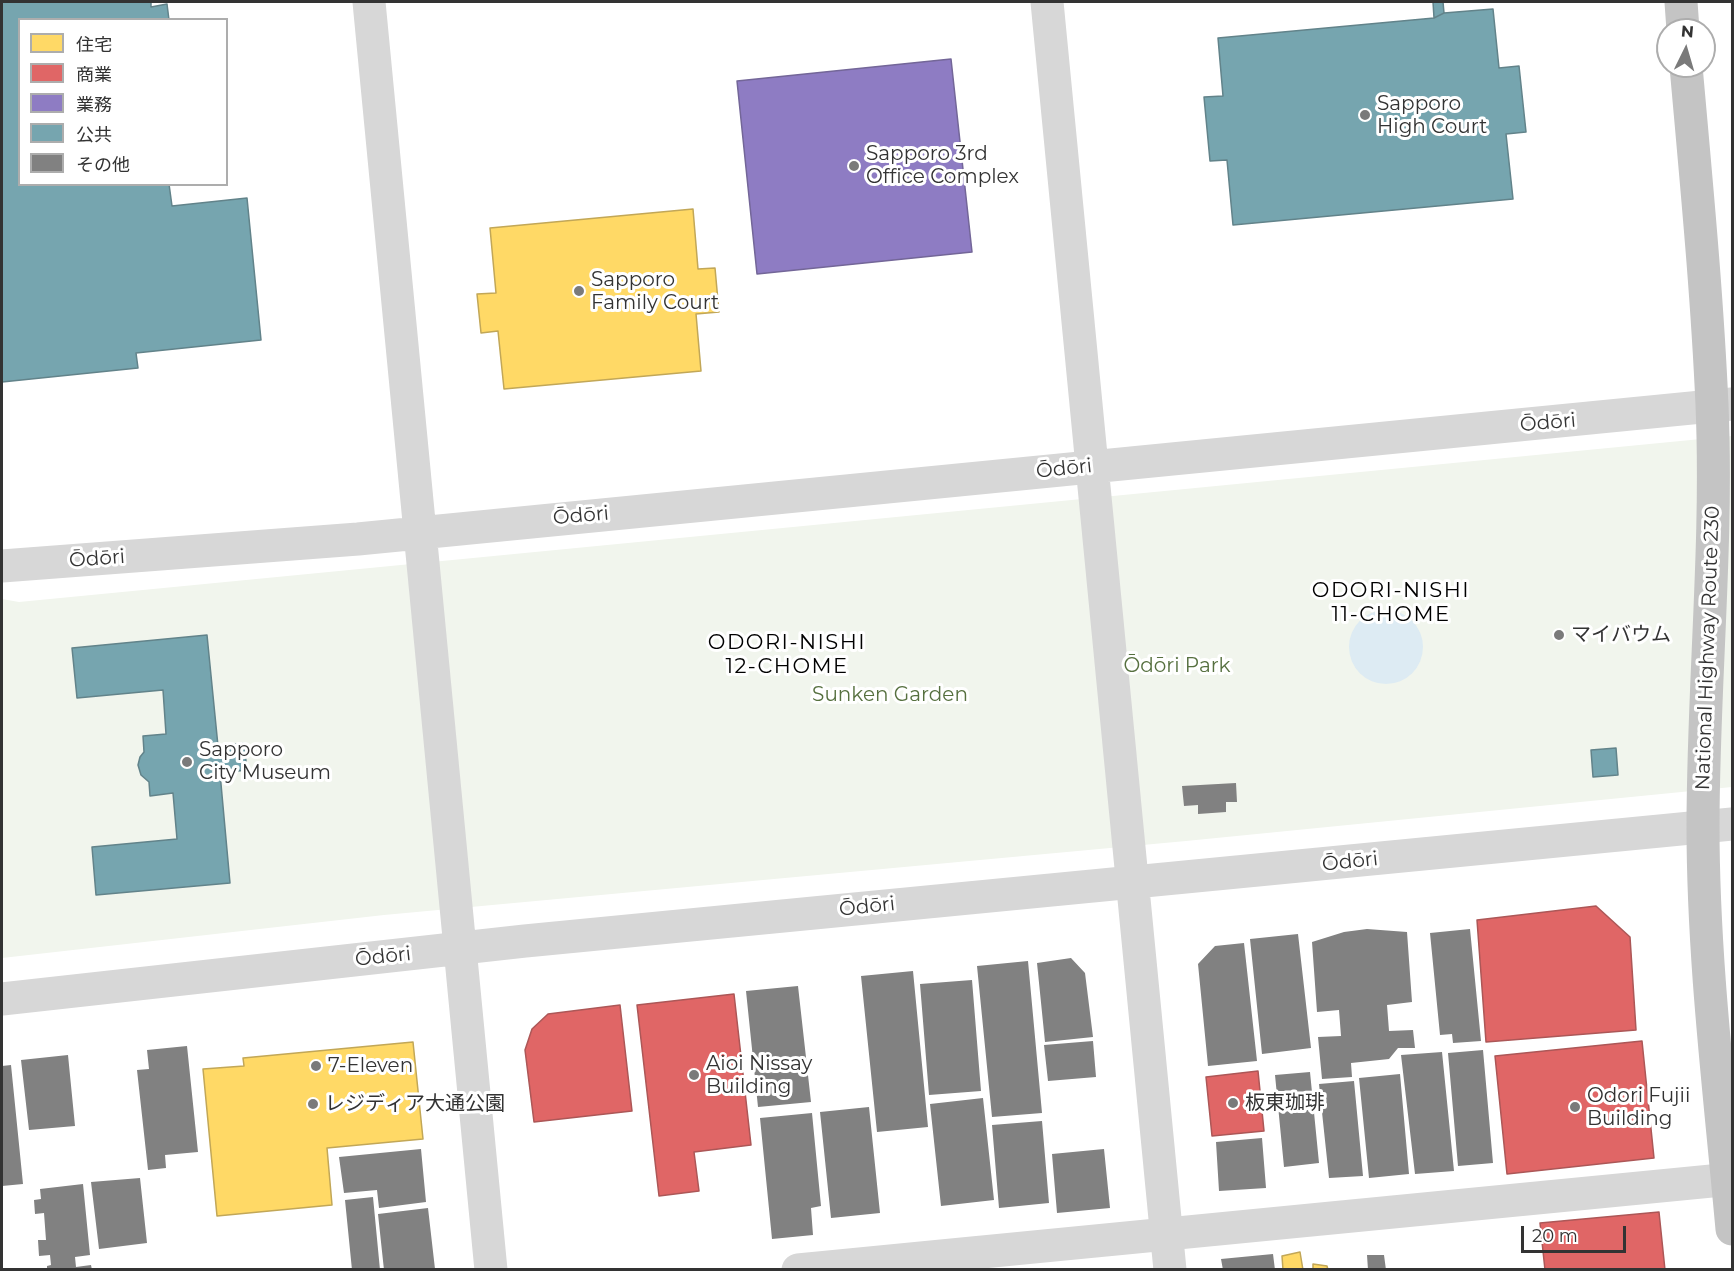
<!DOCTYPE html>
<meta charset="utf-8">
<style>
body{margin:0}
#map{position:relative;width:1734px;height:1271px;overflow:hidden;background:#fff;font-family:Montserrat,"Noto Sans JP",sans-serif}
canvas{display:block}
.frame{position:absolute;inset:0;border:3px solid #333;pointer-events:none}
.legend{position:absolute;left:18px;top:18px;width:210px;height:168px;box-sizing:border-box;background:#fff;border:2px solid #adadad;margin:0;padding:8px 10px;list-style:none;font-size:18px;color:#333}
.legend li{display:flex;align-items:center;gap:12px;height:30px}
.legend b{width:30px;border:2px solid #adadad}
.north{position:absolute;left:1656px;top:18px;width:60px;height:60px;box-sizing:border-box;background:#fff;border:2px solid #adadad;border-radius:50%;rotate:5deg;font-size:16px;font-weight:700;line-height:24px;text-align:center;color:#333}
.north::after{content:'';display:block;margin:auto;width:21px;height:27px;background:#7a7a7a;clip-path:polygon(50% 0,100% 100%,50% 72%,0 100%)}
.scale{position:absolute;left:1521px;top:1226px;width:105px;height:27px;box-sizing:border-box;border:3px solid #333;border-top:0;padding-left:8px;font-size:18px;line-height:21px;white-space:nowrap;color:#333;-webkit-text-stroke:4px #fff;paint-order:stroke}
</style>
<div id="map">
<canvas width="1734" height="1271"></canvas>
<div class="frame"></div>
<ul class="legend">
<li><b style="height:16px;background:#ffd966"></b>住宅</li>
<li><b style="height:16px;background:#e06666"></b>商業</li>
<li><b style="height:16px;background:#8e7cc3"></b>業務</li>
<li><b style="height:16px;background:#76a5af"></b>公共</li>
<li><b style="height:16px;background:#818181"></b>その他</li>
</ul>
<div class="north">N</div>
<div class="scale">20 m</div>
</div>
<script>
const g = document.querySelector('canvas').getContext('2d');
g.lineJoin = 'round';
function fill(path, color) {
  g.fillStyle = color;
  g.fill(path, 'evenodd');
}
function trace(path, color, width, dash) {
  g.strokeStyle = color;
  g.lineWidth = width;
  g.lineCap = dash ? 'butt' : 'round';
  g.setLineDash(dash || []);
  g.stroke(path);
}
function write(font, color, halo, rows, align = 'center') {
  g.font = font + ' Montserrat,"Noto Sans JP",sans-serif';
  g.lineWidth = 6;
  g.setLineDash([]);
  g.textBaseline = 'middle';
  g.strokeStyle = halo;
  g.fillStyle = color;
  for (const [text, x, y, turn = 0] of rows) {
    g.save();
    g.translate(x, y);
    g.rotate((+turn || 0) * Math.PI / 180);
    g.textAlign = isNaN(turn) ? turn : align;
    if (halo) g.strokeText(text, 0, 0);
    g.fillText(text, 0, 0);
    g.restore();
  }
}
fill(new Path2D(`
 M 1732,436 L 1732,787 L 1186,841 L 384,915 L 2,958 L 2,599 L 19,602 Z`), '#f1f5ed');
fill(new Path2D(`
 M1349 647a37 37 0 1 1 74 0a37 37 0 1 1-74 0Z`), '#ddebf3');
const homes = new Path2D(`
 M 693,209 L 698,269 L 715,268 L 719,312 L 696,314 L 701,371 L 504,389 L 498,331 L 481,333 L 477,294 L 496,293 L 490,228 Z
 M 413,1042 L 423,1139 L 327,1148 L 332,1205 L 217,1216 L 203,1069 L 244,1066 L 243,1058 Z
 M 1300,1252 L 1303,1270 L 1283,1270 L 1282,1256 Z
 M 1313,1264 L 1327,1266 L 1328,1270 L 1313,1270 Z`);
fill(homes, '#ffd966');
trace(homes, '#c2a757', 1.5);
const shops = new Path2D(`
 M 1596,906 L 1630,937 L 1636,1030 L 1486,1042 L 1477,920 Z
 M 734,994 L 751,1145 L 694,1152 L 699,1191 L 659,1196 L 637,1005 Z
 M 620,1005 L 632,1111 L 534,1122 L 525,1050 L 532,1029 L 548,1014 Z
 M 1642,1041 L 1654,1158 L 1507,1174 L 1495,1056 Z
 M 1258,1071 L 1264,1131 L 1212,1136 L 1206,1077 Z
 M 1659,1212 L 1665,1270 L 1545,1270 L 1540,1223 Z`);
fill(shops, '#e06666');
trace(shops, '#ac5757', 1.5);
const offices = new Path2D(`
 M 951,59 L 972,252 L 757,274 L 737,81 Z`);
fill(offices, '#8e7cc3');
trace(offices, '#736698', 1.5);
const public = new Path2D(`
 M 2,2 L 151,2 L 151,7 L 167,4 L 169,20 L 20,20 L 20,184 L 169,184 L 172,206 L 247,198 L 261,340 L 136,353 L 138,368 L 2,382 Z
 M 1433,2 L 1443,2 L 1444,13 L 1434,18 Z
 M 1493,9 L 1499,68 L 1519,66 L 1526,132 L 1506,134 L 1513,199 L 1233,225 L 1227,160 L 1210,161 L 1204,97 L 1223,96 L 1218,38 L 1434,18 L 1444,13 Z
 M 207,635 L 218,746 L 244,743 L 247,770 L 220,773 L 230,883 L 96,895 L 92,847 L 177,839 L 173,793 L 150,796 L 149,782 L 141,775 L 138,765 L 140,757 L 144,752 L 143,736 L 166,734 L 163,690 L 77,698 L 72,648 Z
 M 1616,748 L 1618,775 L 1593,777 L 1591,750 Z`);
fill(public, '#76a5af');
trace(public, '#62838a', 1.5);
fill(new Path2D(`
 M 1236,783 L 1237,802 L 1226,802 L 1226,812 L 1198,814 L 1198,805 L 1184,806 L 1182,786 Z
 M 1367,929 L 1407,932 L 1412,1002 L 1387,1005 L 1389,1031 L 1413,1030 L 1415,1048 L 1398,1048 L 1389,1059 L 1351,1063 L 1352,1077 L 1322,1079 L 1318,1037 L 1341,1036 L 1339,1010 L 1317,1012 L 1312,942 L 1344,932 Z
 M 1470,929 L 1481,1041 L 1453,1043 L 1452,1034 L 1440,1035 L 1430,933 Z
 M 1298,934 L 1311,1048 L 1262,1054 L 1250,939 Z
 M 1244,943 L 1257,1061 L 1208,1066 L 1198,964 L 1215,946 Z
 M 1071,958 L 1085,973 L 1093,1037 L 1045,1042 L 1037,963 Z
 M 1028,961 L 1042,1113 L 992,1117 L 977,966 Z
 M 913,971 L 928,1127 L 877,1132 L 861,976 Z
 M 972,980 L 981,1091 L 929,1095 L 920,984 Z
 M 798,986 L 811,1102 L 758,1107 L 746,991 Z
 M 1093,1041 L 1096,1077 L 1048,1081 L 1044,1045 Z
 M 187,1046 L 198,1152 L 165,1155 L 166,1168 L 148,1170 L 137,1070 L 149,1069 L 147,1050 Z
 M 1483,1050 L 1493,1163 L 1458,1166 L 1448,1053 Z
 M 1442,1052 L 1454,1171 L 1415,1174 L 1401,1055 Z
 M 68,1055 L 75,1126 L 29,1130 L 21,1060 Z
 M 11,1065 L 23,1184 L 2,1186 L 2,1066 Z
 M 1310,1072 L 1319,1163 L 1284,1167 L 1275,1075 Z
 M 1400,1074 L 1409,1174 L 1369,1178 L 1359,1078 Z
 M 1354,1081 L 1363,1176 L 1329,1178 L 1319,1084 Z
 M 983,1098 L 994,1200 L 941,1206 L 930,1104 Z
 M 869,1107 L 880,1213 L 831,1218 L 820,1112 Z
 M 812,1113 L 821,1206 L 811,1208 L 813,1235 L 772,1239 L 760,1118 Z
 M 1042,1121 L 1049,1203 L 999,1208 L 992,1125 Z
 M 1262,1138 L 1266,1188 L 1219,1191 L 1216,1142 Z
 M 421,1149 L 426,1202 L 379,1208 L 377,1190 L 344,1193 L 339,1157 Z
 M 1104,1149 L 1110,1208 L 1057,1213 L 1052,1154 Z
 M 140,1178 L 147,1243 L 99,1249 L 91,1182 Z
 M 83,1184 L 90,1255 L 75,1257 L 76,1267 L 91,1265 L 92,1270 L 47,1270 L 47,1266 L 51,1265 L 50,1255 L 39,1256 L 38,1240 L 46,1240 L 44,1213 L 35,1214 L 34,1200 L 41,1199 L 40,1189 Z
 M 373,1197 L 380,1270 L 352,1270 L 345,1200 Z
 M 428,1208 L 435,1269 L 384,1270 L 378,1214 Z
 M 1273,1254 L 1275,1270 L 1223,1270 L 1221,1259 Z
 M 1367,1255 L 1384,1255 L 1386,1270 L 1368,1270 Z`), '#818181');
trace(new Path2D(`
 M 369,2 L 491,1270
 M 1047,2 L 1170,1270
 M 2,566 L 358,539 L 1732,404
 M 2,999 L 525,941 L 1732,824
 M 798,1270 L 1732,1179`), '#d7d7d7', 33);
trace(new Path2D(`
 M 1681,2 L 1683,30
 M 1686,66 C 1696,179 1707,292 1712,405 C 1718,545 1703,686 1703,826 C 1703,961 1720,1095 1732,1229`), '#c4c4c4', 33);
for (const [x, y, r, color] of [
 [1365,115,6,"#7a7a7a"],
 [854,166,6,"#7a7a7a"],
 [579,291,6,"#7a7a7a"],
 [1559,635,6,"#7a7a7a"],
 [187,762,6,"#7a7a7a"],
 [316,1066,6,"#7a7a7a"],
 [694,1075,6,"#7a7a7a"],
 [1233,1103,6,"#7a7a7a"],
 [313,1104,6,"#7a7a7a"],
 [1575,1107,6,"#7a7a7a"]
]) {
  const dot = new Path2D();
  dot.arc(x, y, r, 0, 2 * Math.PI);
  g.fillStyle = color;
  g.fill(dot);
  trace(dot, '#fff', 2);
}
write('20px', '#333', '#fff', [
 ["Sapporo",1377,104],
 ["High Court",1377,127],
 ["Sapporo 3rd",866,154],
 ["Office Complex",866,177],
 ["Sapporo",591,280],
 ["Family Court",591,303],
 ["マイバウム",1571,635],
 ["Sapporo",199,750],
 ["City Museum",199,773],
 ["Aioi Nissay",706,1064],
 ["Building",706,1087],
 ["7-Eleven",328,1066],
 ["Odori Fujii",1587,1096],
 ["Building",1587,1119],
 ["板東珈琲",1245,1103],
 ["レジディア大通公園",325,1104]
], 'left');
write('20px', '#333', '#fff', [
 ["Ōdōri",1548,423,-5],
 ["Ōdōri",1064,469,-6],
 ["Ōdōri",581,516,-5],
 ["Ōdōri",97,559,-4],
 ["National Highway Route 230",1708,648,-88],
 ["Ōdōri",1350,862,-6],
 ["Ōdōri",867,907,-6],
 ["Ōdōri",383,957,-6]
]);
write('20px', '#56703f', '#fff', [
 ["Ōdōri Park",1177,666],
 ["Sunken Garden",890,695]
]);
g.letterSpacing = '1.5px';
write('21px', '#000', '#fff', [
 ["ODORI-NISHI",1391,591],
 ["11-CHOME",1391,615],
 ["ODORI-NISHI",787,643],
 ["12-CHOME",787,667]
]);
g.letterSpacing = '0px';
</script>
